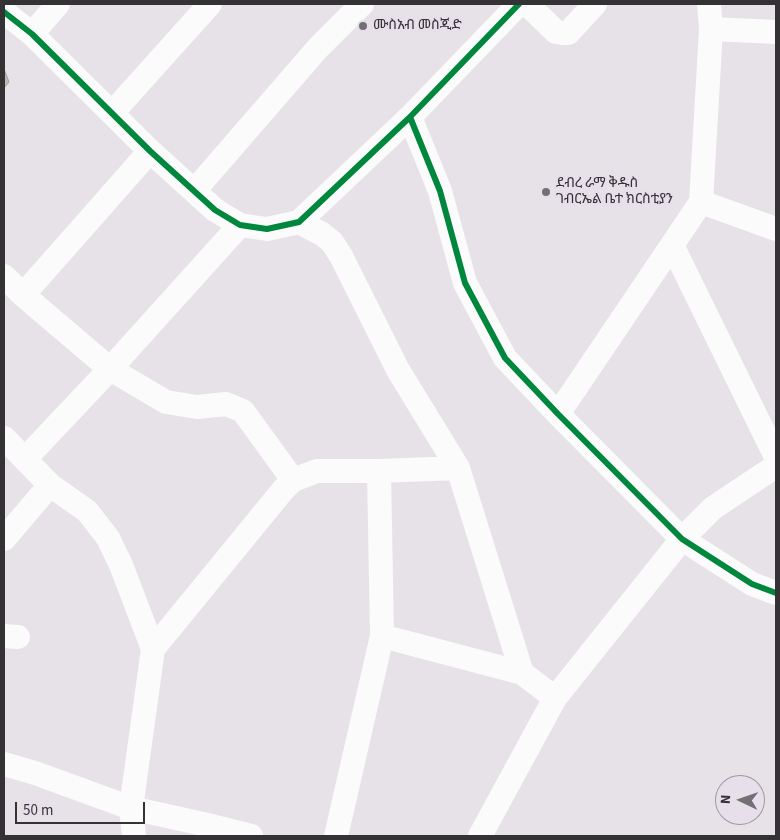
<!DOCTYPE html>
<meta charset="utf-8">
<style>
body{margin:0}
#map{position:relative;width:780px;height:840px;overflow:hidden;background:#e6e2e7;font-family:"Source Sans 3",sans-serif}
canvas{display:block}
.frame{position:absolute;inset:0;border:5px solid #353236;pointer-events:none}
.north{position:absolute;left:715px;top:775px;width:50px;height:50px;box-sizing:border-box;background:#e7dfea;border:1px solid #a09aa2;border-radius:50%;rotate:273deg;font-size:14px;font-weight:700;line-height:20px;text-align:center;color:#353236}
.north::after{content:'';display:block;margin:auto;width:18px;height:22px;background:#737074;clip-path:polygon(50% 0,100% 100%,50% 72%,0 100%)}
.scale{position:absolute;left:15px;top:802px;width:130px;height:22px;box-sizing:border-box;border:2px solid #353236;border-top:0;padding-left:6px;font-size:15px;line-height:18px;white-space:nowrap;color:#353236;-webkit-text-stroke:4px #e7dfea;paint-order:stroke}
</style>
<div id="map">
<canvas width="780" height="840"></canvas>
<div class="frame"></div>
<div class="north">N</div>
<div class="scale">50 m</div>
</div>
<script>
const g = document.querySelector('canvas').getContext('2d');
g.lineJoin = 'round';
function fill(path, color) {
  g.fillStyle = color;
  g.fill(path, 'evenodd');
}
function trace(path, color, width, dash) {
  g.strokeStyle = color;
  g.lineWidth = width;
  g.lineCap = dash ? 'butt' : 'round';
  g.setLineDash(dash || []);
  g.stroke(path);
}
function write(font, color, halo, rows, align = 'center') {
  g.font = font + ' "Source Sans 3","Noto Sans Ethiopic",sans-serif';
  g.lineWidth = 5;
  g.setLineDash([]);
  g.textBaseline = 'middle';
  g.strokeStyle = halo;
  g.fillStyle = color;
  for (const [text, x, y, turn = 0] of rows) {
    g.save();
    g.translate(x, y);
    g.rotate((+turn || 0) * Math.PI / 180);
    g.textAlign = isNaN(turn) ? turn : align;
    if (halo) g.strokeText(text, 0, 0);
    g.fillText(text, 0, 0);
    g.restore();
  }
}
const building = new Path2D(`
 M 4,69 L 9,82 L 4,88 Z`);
fill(building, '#bcbeb1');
trace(building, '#a1a0a1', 1);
trace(new Path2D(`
 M 527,4 L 556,32 L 562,33 L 568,33 L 595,4
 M 4,12 L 32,34 L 150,151 L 215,210 L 240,225 L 267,229 L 299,222 L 410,117 L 519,4
 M 711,29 L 776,32
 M 32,34 L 58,4
 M 112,113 L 210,4
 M 410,117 L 440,191 L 465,283 L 505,358 L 558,414 L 682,539 L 752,584 L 776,593
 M 194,191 L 318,48 L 362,4
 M 701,202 L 776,229
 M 299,222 L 322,234 L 332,242 L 341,256 L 398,370 L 458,468 L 522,673
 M 672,245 L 776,457
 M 4,276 L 23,295 L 110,369 L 166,402 L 197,407 L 226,404 L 243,411 L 293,480
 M 23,295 L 150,151
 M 558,414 L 701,202 L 711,29 L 709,4
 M 4,438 L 50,485 L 87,511 L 108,538 L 121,565 L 153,649 L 131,808 L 134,836
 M 25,459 L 110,369 L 240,225
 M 4,539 L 50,485
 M 4,636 L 18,637
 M 382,636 L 522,673 L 555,698
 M 153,649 L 283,490 L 293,480 L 317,471 L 379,471 L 458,468
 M 4,764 L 35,773 L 131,808 L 203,824 L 251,836
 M 336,836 L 382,636 L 379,471
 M 480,836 L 555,698 L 682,539 L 713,508 L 776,466`), '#fbfbfb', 24);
trace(new Path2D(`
 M 4,12 L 32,34 L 150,151 L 215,210 L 240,225 L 267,229 L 299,222 L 410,117 L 519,4
 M 410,117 L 440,191 L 465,283 L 505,358 L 558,414 L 682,539 L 752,584 L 776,593`), '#00873e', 6);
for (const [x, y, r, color] of [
 [363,26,5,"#737074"],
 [546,192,5,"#737074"]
]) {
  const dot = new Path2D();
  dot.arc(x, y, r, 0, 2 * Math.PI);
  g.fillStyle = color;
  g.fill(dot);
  trace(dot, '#e7dfea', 2);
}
write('14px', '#353236', '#e7dfea', [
 ["ሙስአብ መስጂድ",373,26],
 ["ደብረ ራማ ቅዱስ",556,184],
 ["ገብርኤል ቤተ ክርስቲያን",556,200]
], 'left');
</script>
